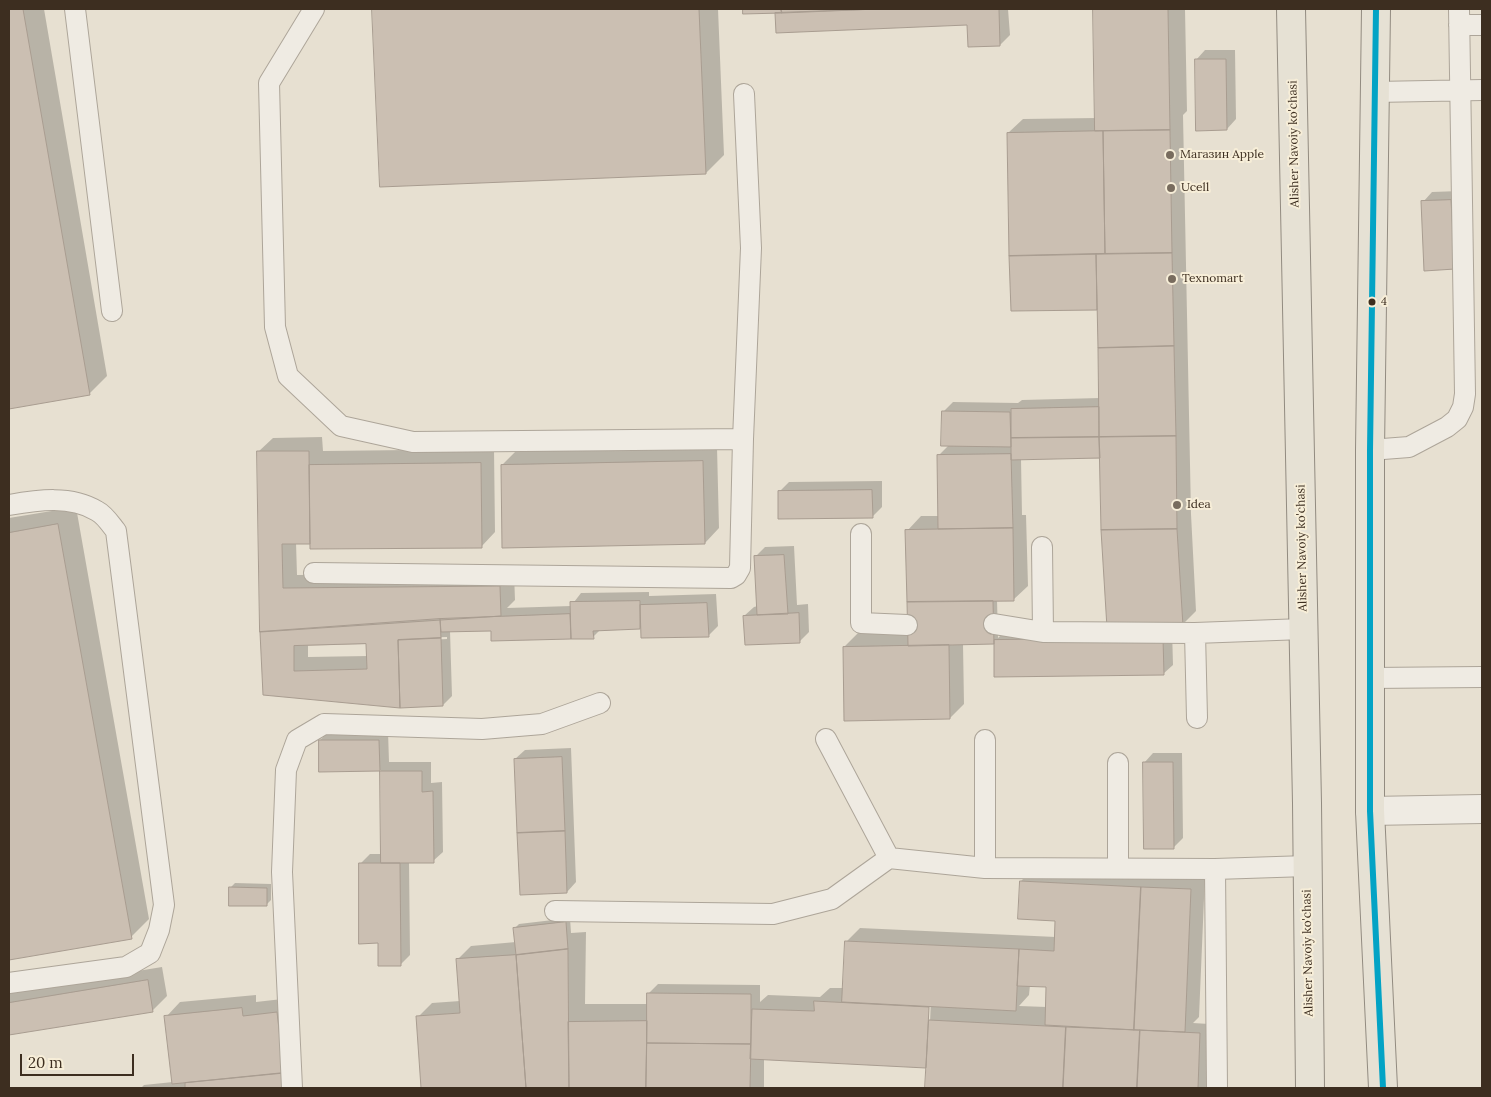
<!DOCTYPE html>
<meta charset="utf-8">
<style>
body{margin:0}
#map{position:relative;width:1491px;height:1097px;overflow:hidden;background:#e7e0d1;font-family:Lora,serif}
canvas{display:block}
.frame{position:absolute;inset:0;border:10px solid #3d2e20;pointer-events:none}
.scale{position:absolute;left:20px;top:1054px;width:114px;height:22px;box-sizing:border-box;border:2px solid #3d2e20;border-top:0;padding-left:6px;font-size:15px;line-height:18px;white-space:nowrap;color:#3d2e20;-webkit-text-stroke:4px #f7eed8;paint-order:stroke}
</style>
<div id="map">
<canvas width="1491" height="1097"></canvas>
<div class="frame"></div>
<div class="scale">20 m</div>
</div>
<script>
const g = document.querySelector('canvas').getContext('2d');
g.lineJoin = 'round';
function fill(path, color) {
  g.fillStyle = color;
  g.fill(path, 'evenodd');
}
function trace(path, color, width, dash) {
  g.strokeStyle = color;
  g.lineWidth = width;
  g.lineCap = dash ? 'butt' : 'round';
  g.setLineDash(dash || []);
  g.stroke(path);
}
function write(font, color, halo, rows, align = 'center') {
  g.font = font + ' Lora,serif';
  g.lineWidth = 4;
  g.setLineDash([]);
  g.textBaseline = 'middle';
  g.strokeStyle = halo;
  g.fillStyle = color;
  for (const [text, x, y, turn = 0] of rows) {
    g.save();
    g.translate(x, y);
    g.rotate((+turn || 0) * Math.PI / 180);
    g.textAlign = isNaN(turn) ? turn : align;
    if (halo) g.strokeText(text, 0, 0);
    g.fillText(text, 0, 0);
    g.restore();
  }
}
fill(new Path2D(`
 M 9,9 L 44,9 L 107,376 L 89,394 L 9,407 Z
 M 374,9 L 718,9 L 724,155 L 706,173 L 381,186 Z
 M 744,9 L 1008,9 L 1010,35 L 1000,45 L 969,24 L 777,32 L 776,12 L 744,13 Z
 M 1094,9 L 1185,9 L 1187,111 L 1183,115 L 1191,514 L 1196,611 L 1182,625 L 1101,457 L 1021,459 L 1022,515 L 1026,515 L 1028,586 L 1013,600 L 997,600 L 998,638 L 1005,631 L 1172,629 L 1173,665 L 1163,674 L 995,641 L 993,643 L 963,644 L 964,704 L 950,718 L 844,647 L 858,633 L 909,632 L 907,531 L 921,516 L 939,516 L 938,456 L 949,445 L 943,412 L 953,402 L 1018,403 L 1022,400 L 1100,398 L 1098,309 L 1012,310 L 1008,133 L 1023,119 L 1096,118 Z
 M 1205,50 L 1235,50 L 1236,119 L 1227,129 L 1196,60 Z
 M 1460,191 L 1464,258 L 1423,202 L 1432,192 Z
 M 322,437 L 323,451 L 494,449 L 495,532 L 481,547 L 296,542 L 297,575 L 514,573 L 515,600 L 507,608 L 571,606 L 581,593 L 649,592 L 649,596 L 716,594 L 718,626 L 708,636 L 642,628 L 601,629 L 593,637 L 492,640 L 492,630 L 450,631 L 452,696 L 443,705 L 264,694 L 258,452 L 273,438 ZM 447,637 L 447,639 L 412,641 L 412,638 ZM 367,642 L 368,656 L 308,657 L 308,644 Z
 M 717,447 L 719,528 L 705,543 L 502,465 L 516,451 Z
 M 882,481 L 882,507 L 872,517 L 779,492 L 789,482 Z
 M 76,507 L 149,919 L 131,937 L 9,959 L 9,518 Z
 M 794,546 L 797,605 L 808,604 L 809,632 L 799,642 L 744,616 L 754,607 L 758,606 L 755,557 L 765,547 Z
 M 330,731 L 388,731 L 389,762 L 431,762 L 431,783 L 442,782 L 443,852 L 433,861 L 409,861 L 410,955 L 400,965 L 379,942 L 360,864 L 370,854 L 382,854 L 381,770 L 320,770 L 320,740 Z
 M 571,748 L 576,882 L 567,892 L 515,759 L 525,750 Z
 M 1153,753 L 1182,753 L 1183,838 L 1174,847 L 1144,763 Z
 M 1035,867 L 1205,875 L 1199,1017 L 1193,1023 L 1209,1024 L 1206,1088 L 926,1088 L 928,1067 L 764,1058 L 764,1088 L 423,1088 L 418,1017 L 432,1003 L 460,1001 L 457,960 L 471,946 L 516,942 L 515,928 L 519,924 L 570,918 L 571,933 L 586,932 L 585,1004 L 648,1004 L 648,994 L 658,984 L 760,985 L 760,1002 L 768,995 L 820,997 L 830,988 L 844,988 L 846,942 L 860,928 L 1056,937 L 1057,920 L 1021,881 ZM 1030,985 L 1048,986 L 1047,1007 L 1019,1006 L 1029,995 ZM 928,1000 L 931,1000 L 929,1045 L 926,1045 Z
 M 235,883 L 271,884 L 271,900 L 266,905 L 230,888 Z
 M 162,967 L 167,996 L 153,1010 L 9,1034 L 9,992 Z
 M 256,995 L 256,1002 L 291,998 L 299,1088 L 141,1088 L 144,1085 L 173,1082 L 166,1017 L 180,1002 Z`), '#0003');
const building = new Path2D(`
 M 9,9 L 23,9 L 90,395 L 9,409 Z
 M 372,9 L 699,9 L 706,174 L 380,187 Z
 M 743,9 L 781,9 L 782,13 L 743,14 Z
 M 781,9 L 877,9 L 782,13 Z
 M 877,9 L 999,9 L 1000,46 L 968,47 L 967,25 L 776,33 L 775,13 Z
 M 1093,9 L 1168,9 L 1170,130 L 1095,131 Z
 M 1195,59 L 1226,59 L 1227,130 L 1196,131 Z
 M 1170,130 L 1172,253 L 1105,254 L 1103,131 Z
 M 1103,131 L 1105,254 L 1009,256 L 1007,133 Z
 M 1451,200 L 1455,269 L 1424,271 L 1421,201 Z
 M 1172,253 L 1174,346 L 1098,348 L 1096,254 Z
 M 1096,254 L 1097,310 L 1011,311 L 1009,256 Z
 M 1174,346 L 1176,436 L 1099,437 L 1098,348 Z
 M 1099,407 L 1099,437 L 1011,438 L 1011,409 Z
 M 942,411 L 1010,412 L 1011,447 L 941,446 Z
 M 1176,436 L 1177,529 L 1101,530 L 1099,437 Z
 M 1099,437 L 1100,458 L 1011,460 L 1011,438 Z
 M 257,451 L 309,451 L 310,544 L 282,544 L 283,588 L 500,586 L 501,616 L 260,632 Z
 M 1011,454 L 1013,528 L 938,529 L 937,455 Z
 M 703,461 L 705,544 L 502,548 L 501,465 Z
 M 481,463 L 482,548 L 310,549 L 309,465 Z
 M 872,490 L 873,518 L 778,519 L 778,491 Z
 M 58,524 L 132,939 L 9,960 L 9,533 Z
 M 1013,528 L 1014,601 L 907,602 L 905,530 Z
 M 1177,529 L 1183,626 L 1107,628 L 1101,530 Z
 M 784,555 L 788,614 L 757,615 L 754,556 Z
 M 640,601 L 640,629 L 593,631 L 594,639 L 571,639 L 570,602 Z
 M 993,601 L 994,644 L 908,646 L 907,602 Z
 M 707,603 L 709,637 L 641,638 L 640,605 Z
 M 799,613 L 800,643 L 745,645 L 743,616 Z
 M 570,614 L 571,639 L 491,641 L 491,631 L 441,632 L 440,619 Z
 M 440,619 L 441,638 L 398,640 L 400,708 L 263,695 L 260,632 ZM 366,644 L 367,669 L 294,671 L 294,646 Z
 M 441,638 L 443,706 L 400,708 L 398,640 Z
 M 1163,638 L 1164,675 L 994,677 L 994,640 Z
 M 949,645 L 950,719 L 844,721 L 843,647 Z
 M 319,740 L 379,740 L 380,771 L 319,772 Z
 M 562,757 L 565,831 L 517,833 L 514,759 Z
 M 1143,762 L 1173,762 L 1174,849 L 1144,849 Z
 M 380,771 L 422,771 L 422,792 L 433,791 L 434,863 L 381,863 Z
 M 565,831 L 567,893 L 520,895 L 517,833 Z
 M 359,863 L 400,863 L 401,966 L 378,966 L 378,943 L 359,944 Z
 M 1020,881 L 1141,887 L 1134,1030 L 1045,1025 L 1046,987 L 1017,986 L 1019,949 L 1054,951 L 1055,921 L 1018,919 Z
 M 229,887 L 267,888 L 267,906 L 229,906 Z
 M 1141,887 L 1191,889 L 1185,1032 L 1134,1030 Z
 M 566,922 L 568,949 L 516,955 L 513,928 Z
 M 845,941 L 1019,949 L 1016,1011 L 842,1002 Z
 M 568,949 L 569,1088 L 526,1088 L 516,955 Z
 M 516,955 L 526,1088 L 421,1088 L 416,1016 L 460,1013 L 456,959 Z
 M 148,980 L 153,1012 L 9,1035 L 9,1003 Z
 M 647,993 L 751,994 L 751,1044 L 647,1043 Z
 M 814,1001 L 929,1007 L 926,1068 L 750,1059 L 752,1009 L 814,1011 Z
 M 242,1008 L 243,1016 L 277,1012 L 284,1073 L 172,1084 L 164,1016 Z
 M 929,1020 L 1066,1027 L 1063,1088 L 925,1088 Z
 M 647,1021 L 646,1088 L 569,1088 L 568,1022 Z
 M 1066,1027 L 1140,1030 L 1137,1088 L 1063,1088 Z
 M 1140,1030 L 1200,1033 L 1198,1088 L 1137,1088 Z
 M 647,1043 L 751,1044 L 750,1088 L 646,1088 Z
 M 284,1073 L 284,1088 L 185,1088 L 185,1083 Z`);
fill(building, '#cbbfb2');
trace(building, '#a89c90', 1);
const service = new Path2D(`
 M 75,9 L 112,311
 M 314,9 L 269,83 L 275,327 L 288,376 L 341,426 L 413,442 L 743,439 L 751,248 L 744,94
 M 1459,25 L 1482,25
 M 1375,92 L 1482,90
 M 1370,450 L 1409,447 L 1447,427 L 1457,419 L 1463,407 L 1465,394 L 1459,9
 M 9,505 C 38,500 71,495 97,511 C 105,515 111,525 116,531 L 164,905 L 159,930 L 150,953 L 126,967 L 9,983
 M 861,534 L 861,623 L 907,625
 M 1042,547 L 1043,632 L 1195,633
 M 314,573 L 731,578 L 736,575 L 740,568 L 743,439
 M 994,624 L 1043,632
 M 1370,678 L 1482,677
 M 1197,718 L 1195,633 L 1303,629
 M 826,739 L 889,858
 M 985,740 L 985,868 L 1215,869
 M 1118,868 L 1118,763
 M 555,911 L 773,914 L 832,899 L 889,858 L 985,868
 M 292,1088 L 282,872 L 286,770 L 297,740 L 324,724 L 482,729 L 542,724 L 600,703
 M 1217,1088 L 1215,869 L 1307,866`);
const minor = new Path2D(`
 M 1370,811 L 1482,809`);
const primary = new Path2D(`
 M 1291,9 L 1307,803 L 1310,1088
 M 1376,9 L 1370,450 L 1370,811 L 1383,1088`);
trace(service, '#ada599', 22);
trace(minor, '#ada599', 30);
trace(primary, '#928b80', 30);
trace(service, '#efebe3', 20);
trace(minor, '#efebe3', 28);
trace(primary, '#e6e1d4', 28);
trace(new Path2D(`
 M 1376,9 L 1370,450 L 1370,811 L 1383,1088`), '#03a3c5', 6);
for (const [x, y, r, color] of [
 [1170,155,5,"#786c5e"],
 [1171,188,5,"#786c5e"],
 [1172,279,5,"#786c5e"],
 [1372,302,4.5,"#3d2e20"],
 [1177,505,5,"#786c5e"]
]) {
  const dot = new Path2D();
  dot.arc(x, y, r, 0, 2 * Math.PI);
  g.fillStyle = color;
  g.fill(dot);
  trace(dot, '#f7eed8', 2);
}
write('11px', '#3d2e20', '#f7eed8', [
 ["4",1381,302]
], 'left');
write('12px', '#3d2e20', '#f7eed8', [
 ["Alisher Navoiy ko'chasi",1294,144,-91],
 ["Alisher Navoiy ko'chasi",1302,548,-91],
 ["Alisher Navoiy ko'chasi",1308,953,-91]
]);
write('12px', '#3d2e20', '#f7eed8', [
 ["Магазин Apple",1180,155],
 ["Ucell",1181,188],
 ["Texnomart",1182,279],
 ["Idea",1187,505]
], 'left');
</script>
